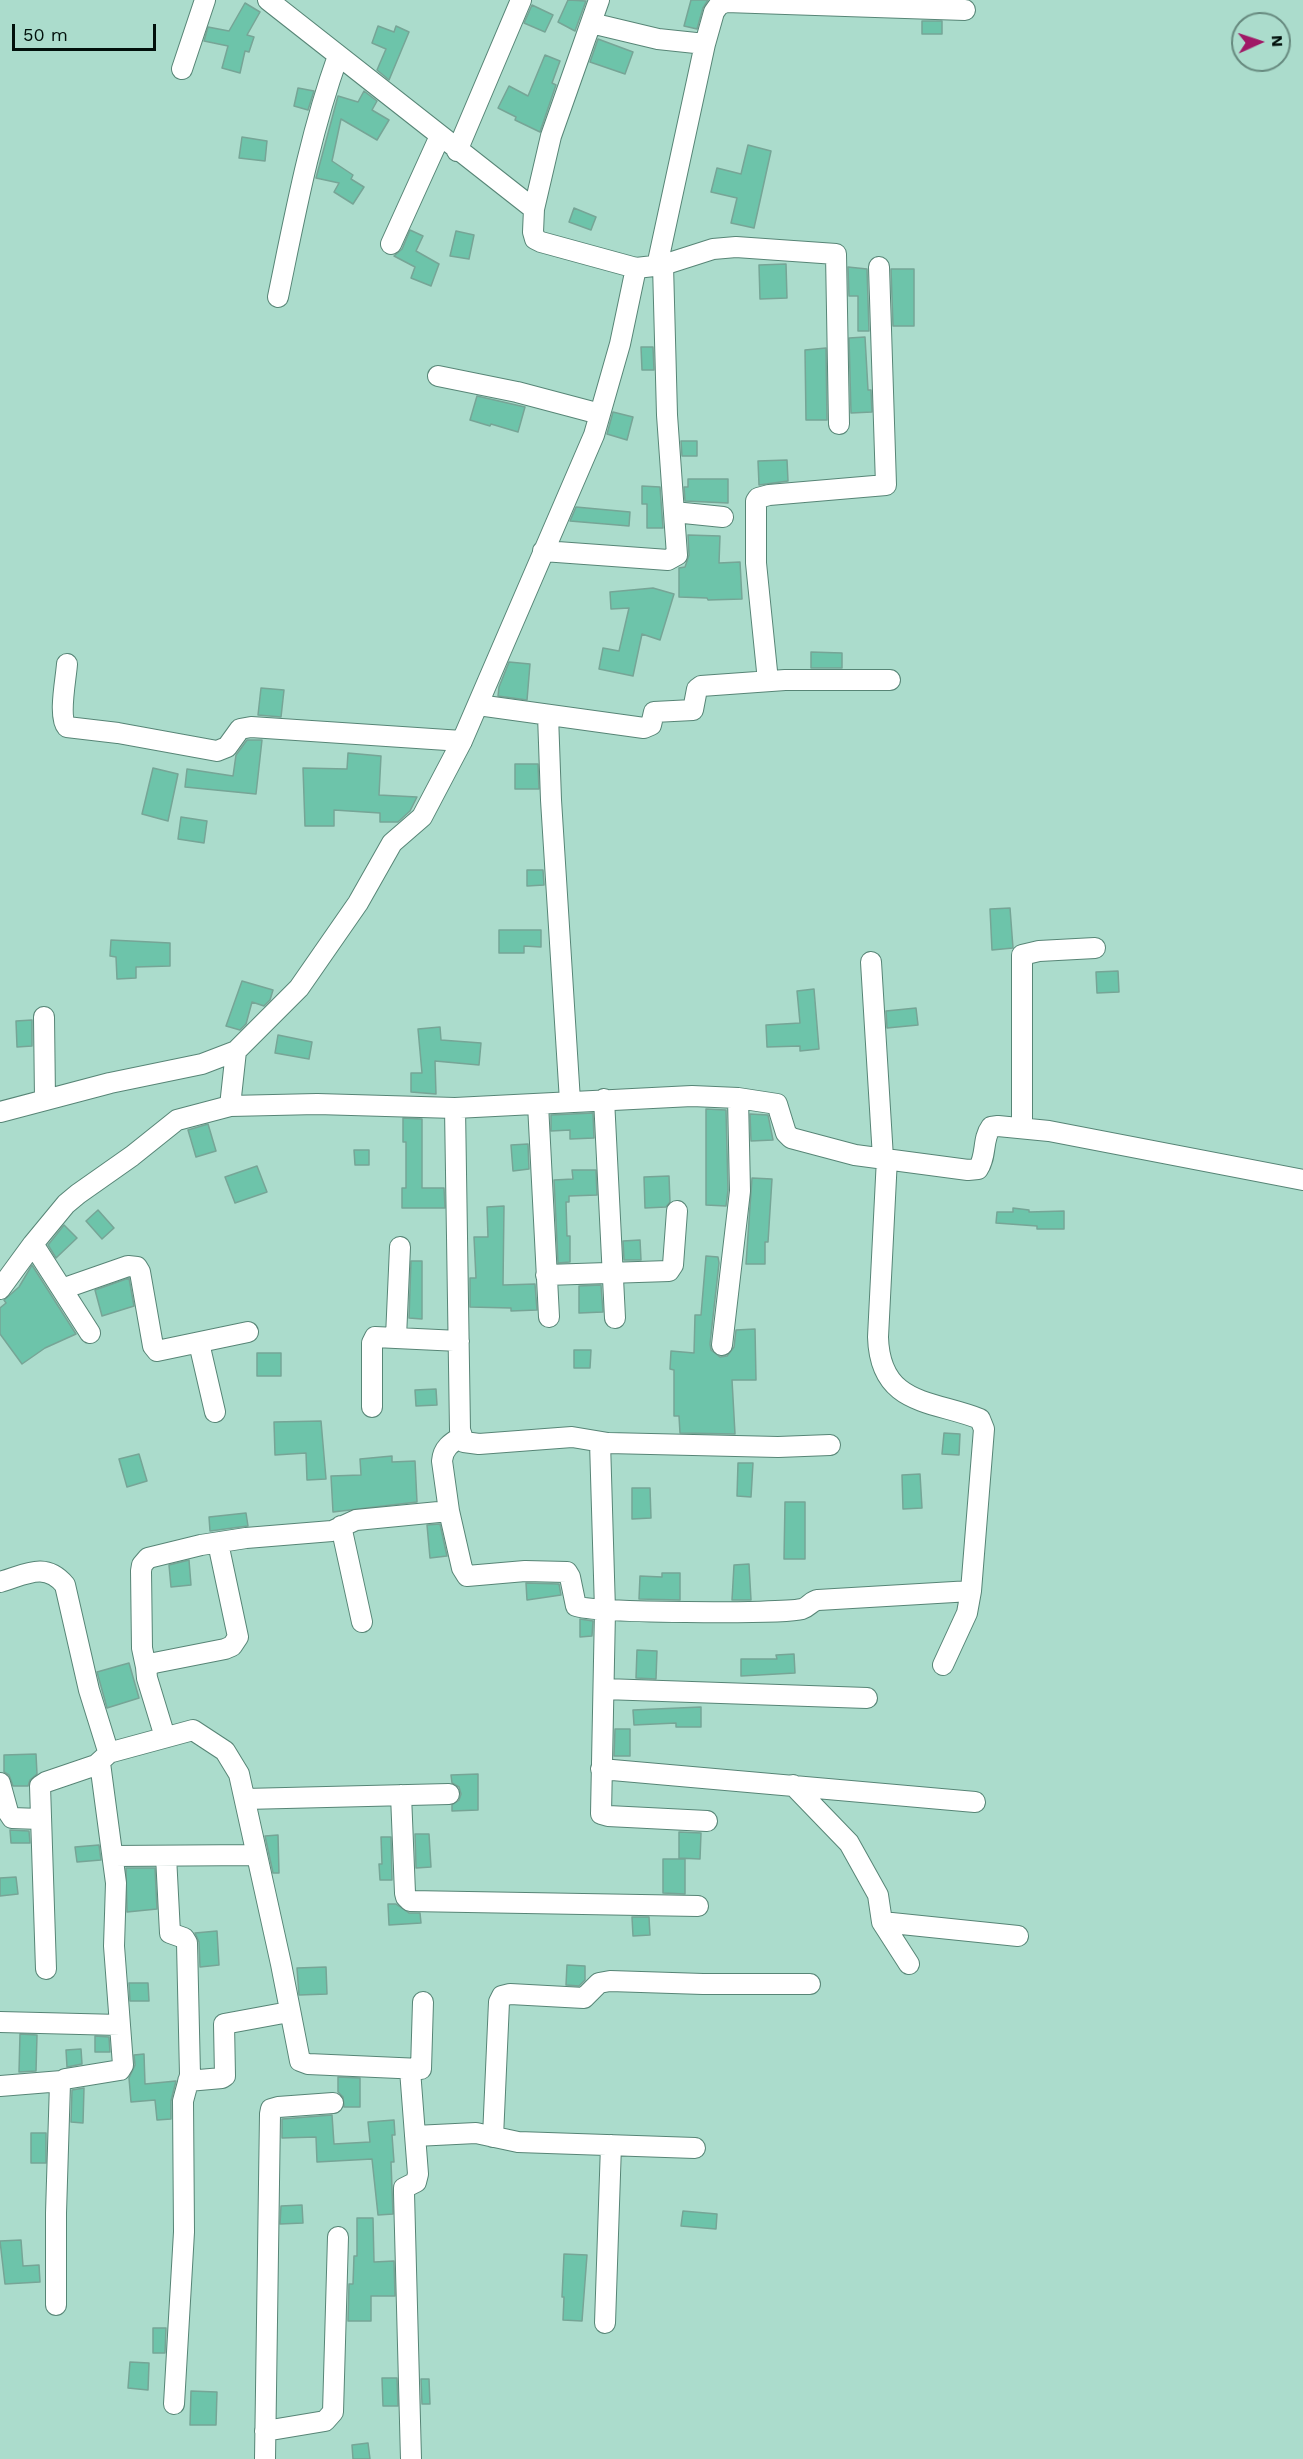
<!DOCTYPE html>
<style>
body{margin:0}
#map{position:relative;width:1303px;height:2459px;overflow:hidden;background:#abdccc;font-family:"Work Sans",sans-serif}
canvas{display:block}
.north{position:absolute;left:1231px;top:12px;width:60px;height:60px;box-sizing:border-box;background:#abdccc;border:2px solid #678a7f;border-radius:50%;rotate:87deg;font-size:16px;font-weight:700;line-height:24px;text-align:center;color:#01100b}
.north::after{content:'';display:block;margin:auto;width:21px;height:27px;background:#a01966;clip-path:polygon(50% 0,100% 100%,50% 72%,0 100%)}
.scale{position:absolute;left:12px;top:24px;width:144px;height:27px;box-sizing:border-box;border:3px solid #01100b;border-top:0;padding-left:8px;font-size:18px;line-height:21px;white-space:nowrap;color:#01100b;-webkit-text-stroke:4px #abdccc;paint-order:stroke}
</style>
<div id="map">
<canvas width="1303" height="2459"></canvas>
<div class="north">N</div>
<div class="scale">50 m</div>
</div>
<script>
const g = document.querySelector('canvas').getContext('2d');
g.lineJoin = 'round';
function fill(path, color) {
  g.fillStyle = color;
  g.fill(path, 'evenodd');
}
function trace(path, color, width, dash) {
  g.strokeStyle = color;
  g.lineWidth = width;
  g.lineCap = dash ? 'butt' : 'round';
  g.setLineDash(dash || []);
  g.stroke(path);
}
const building = new Path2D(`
 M 568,0 L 586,1 L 575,31 L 558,22 Z
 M 691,0 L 708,0 L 703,8 L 697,29 L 684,26 Z
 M 245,3 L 260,12 L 247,35 L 254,37 L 249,52 L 245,51 L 240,73 L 222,68 L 228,46 L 204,41 L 208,27 L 229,31 Z
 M 532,5 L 553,15 L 545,32 L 524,23 Z
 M 922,21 L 942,21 L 942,34 L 922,34 Z
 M 378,26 L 394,32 L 396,26 L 409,32 L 389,80 L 377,70 L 386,49 L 372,43 Z
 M 598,39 L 633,52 L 625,74 L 590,62 Z
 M 545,55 L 560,61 L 552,83 L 556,85 L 540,132 L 515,120 L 516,117 L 498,108 L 509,86 L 528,96 Z
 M 298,88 L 314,91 L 308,110 L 294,106 Z
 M 364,91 L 377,101 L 372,110 L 389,120 L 377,140 L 341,119 L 332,161 L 353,175 L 351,179 L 364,187 L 353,204 L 334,192 L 339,183 L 316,178 L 338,96 L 358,102 Z
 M 242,137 L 267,141 L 265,161 L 239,158 Z
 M 748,145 L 771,151 L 754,228 L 731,223 L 737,198 L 711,192 L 717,168 L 741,174 Z
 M 574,208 L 596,217 L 591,230 L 569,222 Z
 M 410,230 L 423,236 L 416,251 L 439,264 L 431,286 L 411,278 L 415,267 L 394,256 L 402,249 Z
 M 456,231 L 474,235 L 469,259 L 450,256 Z
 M 786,264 L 787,298 L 760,299 L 759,265 Z
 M 848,267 L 867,269 L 869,331 L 858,331 L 858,296 L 849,296 Z
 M 891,269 L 914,269 L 914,326 L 893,326 Z
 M 865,337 L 868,390 L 871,390 L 872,412 L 851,413 L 849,338 Z
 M 641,347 L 653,347 L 654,370 L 642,370 Z
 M 826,348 L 827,420 L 806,420 L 805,350 Z
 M 477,396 L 525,407 L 518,432 L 491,424 L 490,426 L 470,420 Z
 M 613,412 L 633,417 L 627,440 L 607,434 Z
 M 681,441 L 697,441 L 697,456 L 682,456 Z
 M 787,460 L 788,481 L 759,485 L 758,461 Z
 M 688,479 L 728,479 L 728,503 L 685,501 L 684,487 L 688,487 Z
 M 642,486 L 660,487 L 663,528 L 647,528 L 647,504 L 642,504 Z
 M 576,507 L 630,512 L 629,526 L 570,521 Z
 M 688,535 L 720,536 L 719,563 L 740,562 L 742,599 L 708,600 L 707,598 L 679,597 L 679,568 L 685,567 L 689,555 Z
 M 653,588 L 674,594 L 660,640 L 642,634 L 633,676 L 599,669 L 603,648 L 619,651 L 629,608 L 611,609 L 610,592 Z
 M 811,652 L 842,653 L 842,668 L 811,668 Z
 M 509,662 L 530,664 L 527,700 L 498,696 L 499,687 Z
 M 261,688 L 284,690 L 281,717 L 258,715 Z
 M 247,740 L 262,740 L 256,794 L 185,787 L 187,769 L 233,776 L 236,755 Z
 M 348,753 L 381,756 L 379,795 L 417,797 L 410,811 L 398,822 L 380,822 L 380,813 L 334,810 L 334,826 L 305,826 L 303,768 L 347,769 Z
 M 515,764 L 538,764 L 539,789 L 515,789 Z
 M 153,768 L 178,774 L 168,821 L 142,814 Z
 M 181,817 L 207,821 L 204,843 L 178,839 Z
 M 527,870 L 543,870 L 544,885 L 527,886 Z
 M 1010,908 L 1013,948 L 992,950 L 990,909 Z
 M 499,930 L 541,930 L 541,947 L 524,946 L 524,953 L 499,953 Z
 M 111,940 L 170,943 L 170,966 L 136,967 L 136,978 L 117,979 L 116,957 L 110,956 Z
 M 1118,971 L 1119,992 L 1097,993 L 1096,972 Z
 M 242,981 L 273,990 L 270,1000 L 264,1006 L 252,1002 L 246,1024 L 240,1030 L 226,1026 Z
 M 814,989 L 819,1049 L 800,1051 L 800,1046 L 767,1047 L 766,1025 L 800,1023 L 797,991 Z
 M 916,1008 L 918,1025 L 887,1028 L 886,1011 Z
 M 32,1020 L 32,1046 L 17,1047 L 16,1021 Z
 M 440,1027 L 441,1040 L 481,1043 L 479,1065 L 435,1061 L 436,1094 L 411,1092 L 411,1073 L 422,1073 L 418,1029 Z
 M 278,1035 L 312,1042 L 309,1059 L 275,1053 Z
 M 706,1109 L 726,1110 L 728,1190 L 726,1206 L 706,1205 Z
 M 593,1113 L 594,1138 L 570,1139 L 570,1130 L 551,1131 L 551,1115 Z
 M 750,1114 L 768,1115 L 773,1140 L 751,1141 Z
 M 403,1118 L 422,1119 L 422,1188 L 444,1188 L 445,1208 L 402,1208 L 402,1188 L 406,1188 L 406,1142 L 403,1142 Z
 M 208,1124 L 216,1151 L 196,1157 L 188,1130 Z
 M 528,1144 L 529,1169 L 513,1171 L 511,1145 Z
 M 354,1150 L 369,1150 L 369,1165 L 355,1165 Z
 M 257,1166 L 267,1192 L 235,1203 L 225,1177 Z
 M 572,1170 L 596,1170 L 597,1195 L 569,1196 L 569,1202 L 566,1202 L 567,1236 L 570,1236 L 570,1262 L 558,1263 L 554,1180 L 573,1179 Z
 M 669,1176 L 670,1202 L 666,1207 L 645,1208 L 644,1177 Z
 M 752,1178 L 772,1179 L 768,1242 L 765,1242 L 765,1264 L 746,1264 Z
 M 504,1206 L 503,1285 L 535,1284 L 537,1310 L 511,1311 L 511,1308 L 470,1307 L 470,1278 L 476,1278 L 474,1237 L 488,1237 L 487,1207 Z
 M 1013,1208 L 1029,1210 L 1029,1212 L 1064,1211 L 1064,1229 L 1037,1229 L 1037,1226 L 996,1223 L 997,1212 L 1013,1212 Z
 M 98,1210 L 114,1228 L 102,1239 L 86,1221 Z
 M 64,1225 L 77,1238 L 56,1258 L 48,1245 Z
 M 640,1240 L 641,1260 L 624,1260 L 623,1241 Z
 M 706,1256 L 718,1257 L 719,1263 L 710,1344 L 711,1350 L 720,1357 L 727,1356 L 734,1347 L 736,1330 L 755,1329 L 756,1380 L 732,1380 L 735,1434 L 680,1433 L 679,1416 L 674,1416 L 674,1370 L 670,1369 L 671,1351 L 694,1353 L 695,1315 L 701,1315 Z
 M 411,1261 L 422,1261 L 422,1319 L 409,1318 Z
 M 32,1265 L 76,1334 L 45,1348 L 22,1364 L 0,1334 L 0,1308 L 6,1303 L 4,1300 L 19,1287 Z
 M 129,1278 L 134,1306 L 102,1316 L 95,1290 Z
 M 601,1285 L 603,1312 L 579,1313 L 579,1286 Z
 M 574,1350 L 591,1350 L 590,1368 L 574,1368 Z
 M 257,1353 L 281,1353 L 281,1376 L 257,1376 Z
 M 436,1389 L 437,1405 L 416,1406 L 415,1390 Z
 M 321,1421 L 326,1479 L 307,1480 L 306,1453 L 275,1455 L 274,1422 Z
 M 944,1433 L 960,1434 L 959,1455 L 942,1454 Z
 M 139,1454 L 147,1481 L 127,1487 L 119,1459 Z
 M 392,1456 L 392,1462 L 415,1461 L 417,1502 L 333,1512 L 331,1476 L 361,1475 L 360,1459 Z
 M 738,1463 L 753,1463 L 751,1497 L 737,1496 Z
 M 920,1474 L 922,1508 L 903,1509 L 902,1475 Z
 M 632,1488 L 650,1488 L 651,1518 L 632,1519 Z
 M 785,1502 L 805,1502 L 805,1559 L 784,1559 Z
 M 246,1513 L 248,1526 L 210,1531 L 209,1517 Z
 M 440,1524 L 447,1556 L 430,1558 L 427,1525 Z
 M 189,1560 L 191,1585 L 171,1587 L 169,1565 Z
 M 749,1564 L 751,1600 L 732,1600 L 734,1565 Z
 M 662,1573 L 680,1573 L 680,1600 L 639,1599 L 640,1576 L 662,1577 Z
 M 526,1583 L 559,1584 L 561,1595 L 527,1600 Z
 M 580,1619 L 593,1621 L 592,1636 L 580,1637 Z
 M 637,1650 L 657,1651 L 656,1679 L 636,1678 Z
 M 794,1654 L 795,1673 L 741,1676 L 741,1659 L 777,1659 L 776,1655 Z
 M 129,1663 L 139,1698 L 107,1708 L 97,1672 Z
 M 701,1707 L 701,1727 L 676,1727 L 676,1723 L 634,1725 L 633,1710 Z
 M 615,1729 L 630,1729 L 630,1756 L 614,1756 Z
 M 36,1754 L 37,1774 L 30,1780 L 28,1786 L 13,1786 L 9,1775 L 4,1772 L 4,1755 Z
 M 478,1774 L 478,1810 L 452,1811 L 452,1805 L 459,1800 L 461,1794 L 459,1787 L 452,1783 L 451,1775 Z
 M 10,1830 L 29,1831 L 30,1843 L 11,1843 Z
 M 679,1832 L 701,1833 L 700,1859 L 679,1858 Z
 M 415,1834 L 429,1834 L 431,1867 L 416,1868 Z
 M 278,1835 L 279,1873 L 273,1873 L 265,1836 Z
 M 381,1837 L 391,1837 L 392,1880 L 380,1880 L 379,1864 L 382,1864 Z
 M 99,1845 L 101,1860 L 77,1862 L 75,1847 Z
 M 663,1859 L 685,1859 L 685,1894 L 663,1893 Z
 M 126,1868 L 155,1868 L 157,1909 L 127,1912 Z
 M 16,1877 L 18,1894 L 0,1896 L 0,1878 Z
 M 388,1904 L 396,1904 L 409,1913 L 420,1913 L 421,1923 L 389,1925 Z
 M 632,1917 L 649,1917 L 650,1935 L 633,1936 Z
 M 217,1931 L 219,1965 L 200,1967 L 199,1942 L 195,1933 Z
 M 567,1965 L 585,1966 L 585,1980 L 579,1986 L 566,1985 Z
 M 326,1967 L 327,1994 L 299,1995 L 297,1968 Z
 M 129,1983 L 148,1983 L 149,2001 L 130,2001 Z
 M 20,2034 L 37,2035 L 36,2071 L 19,2072 Z
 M 95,2036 L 109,2037 L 110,2052 L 95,2052 Z
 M 81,2049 L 82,2064 L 67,2067 L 66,2050 Z
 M 144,2054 L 145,2084 L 176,2081 L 171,2101 L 171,2119 L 157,2120 L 155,2100 L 131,2102 L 129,2078 L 135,2065 L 134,2055 Z
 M 338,2077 L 360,2078 L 360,2107 L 344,2107 L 343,2097 L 338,2092 Z
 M 84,2088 L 83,2123 L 71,2122 L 72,2090 Z
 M 332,2115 L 334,2144 L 370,2142 L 368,2122 L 394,2120 L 395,2135 L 392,2135 L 394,2162 L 391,2162 L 393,2214 L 378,2215 L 372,2159 L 317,2162 L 316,2137 L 282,2138 L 282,2119 Z
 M 31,2133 L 46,2133 L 46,2163 L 31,2163 Z
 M 302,2205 L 303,2223 L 280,2224 L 281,2206 Z
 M 683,2211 L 717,2214 L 716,2229 L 681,2226 Z
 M 357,2218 L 373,2218 L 374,2262 L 394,2261 L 395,2296 L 371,2296 L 371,2321 L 348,2321 L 349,2284 L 353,2284 L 354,2256 L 357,2256 Z
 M 21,2240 L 23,2266 L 39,2265 L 40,2282 L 5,2284 L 0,2241 Z
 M 564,2254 L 587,2255 L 582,2321 L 563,2320 L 564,2297 L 562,2297 Z
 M 153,2328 L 166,2328 L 165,2353 L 153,2353 Z
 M 130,2362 L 149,2363 L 148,2390 L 128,2388 Z
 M 382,2378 L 397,2378 L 398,2406 L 383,2406 Z
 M 421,2379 L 429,2379 L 430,2404 L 422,2404 Z
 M 191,2391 L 217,2392 L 216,2425 L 190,2425 Z
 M 368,2443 L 370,2459 L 353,2459 L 352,2445 Z`);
fill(building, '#6dc4aa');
trace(building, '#76a596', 1.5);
const minor = new Path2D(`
 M 268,0 L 534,209 L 533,232 L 535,239 L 541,242 L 636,268 L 663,265 L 713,249 L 736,247 L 836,254 L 839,424
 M 591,23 L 658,39 L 705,44 L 657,266
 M 705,44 L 714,12 L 719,5 L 726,2 L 965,10
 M 182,69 L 205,0
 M 457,151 L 521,0
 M 534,209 L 551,136 L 599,0
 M 391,244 L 440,136
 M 278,297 C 295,215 310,134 338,56
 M 438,376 L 517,392 L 600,414
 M 674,512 L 723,517
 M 543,551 L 668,560 L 677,555 L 667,415 L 663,265
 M 67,664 C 66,679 58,717 67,727 L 118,733 L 217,751 L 227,747 L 240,729 L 251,727 L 462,741
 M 768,681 L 756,563 L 756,501 L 758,498 L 769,495 L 886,485 L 879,267
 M 478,705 L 644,728 L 651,725 L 654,712 L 693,710 L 697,689 L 701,686 L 785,680 L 890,680
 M 548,715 L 551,800 L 570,1101
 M 871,962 L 883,1158
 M 44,1017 L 45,1099
 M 604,1099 L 615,1318
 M 538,1104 L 549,1317
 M 230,1106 L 236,1051 L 299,988 L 358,903 L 392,843 L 422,817 L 462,741 L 594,435 L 620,344 L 636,268
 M 455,1108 L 460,1430 L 464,1442 L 479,1444 L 572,1437 L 608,1443 L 778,1447 L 830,1445
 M 0,1112 L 110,1083 L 202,1064 L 236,1051
 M 1022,1128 L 1022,955 L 1039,951 L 1095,948
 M 887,1158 L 878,1337 C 880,1406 932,1400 980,1419 L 984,1429 L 971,1591 L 967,1613 L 943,1665
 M 33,1244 L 90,1333
 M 546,1275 L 669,1271 L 673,1265 L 677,1211
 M 0,1289 L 33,1244 L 66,1204 L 78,1194 L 132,1156 L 177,1120 L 230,1106 L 317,1104 L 455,1108 L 692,1096 L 738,1098 L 777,1104 L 786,1133 L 791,1138 L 855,1155 L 968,1170 L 978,1169 C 987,1156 982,1139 991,1127 L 998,1126 L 1049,1131 L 1303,1180
 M 62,1289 L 128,1266 L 137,1267 L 140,1272 L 153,1346 L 157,1351 L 248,1332
 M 396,1337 L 400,1247
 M 199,1343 L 215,1412
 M 722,1345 L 740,1191 L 738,1098
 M 372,1407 L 372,1343 L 375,1337 L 459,1341
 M 461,1437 C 451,1443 443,1448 442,1461 L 449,1511 L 462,1568 L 467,1576 L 525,1571 L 567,1572 L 570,1577 L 576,1606 C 587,1613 783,1614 802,1609 C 809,1607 811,1601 818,1600 L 971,1591
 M 600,1442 L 605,1610 L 601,1814 L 608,1816 L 707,1821
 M 341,1526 L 362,1622
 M 0,1582 C 25,1575 45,1561 65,1585 L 89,1690 L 108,1751 L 112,1752 L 193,1730 L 225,1751 L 239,1774 L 281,1964 L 300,2061 L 308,2064 L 421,2069 L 423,2002
 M 146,1667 L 142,1648 L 141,1571 L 142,1565 L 148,1558 L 201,1545 L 246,1538 L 332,1531 L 356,1520 L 449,1511
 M 604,1689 L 867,1698
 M 165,1737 L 147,1678 L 146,1667 L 154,1663 L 225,1649 L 232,1646 L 238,1637 L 218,1543
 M 601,1769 L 975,1802
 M 0,1783 L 8,1812 L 12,1818 L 40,1819
 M 793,1785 L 849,1843 L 878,1895 L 882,1922 L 909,1964
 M 401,1795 L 405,1893 L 406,1897 L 410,1901 L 698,1906
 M 245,1799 L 449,1794
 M 113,1856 L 257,1855
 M 166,1856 L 170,1933 L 184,1938 L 187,1943 L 190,2075 L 183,2101 L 184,2232 L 174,2404
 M 882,1922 L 1018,1936
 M 46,1969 L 40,1786 L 46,1782 L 96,1765 L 108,1754
 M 0,2022 L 120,2025
 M 410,2070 L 418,2174 L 416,2182 L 404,2188 L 404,2193 L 411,2459
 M 188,2081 L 222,2078 L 225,2076 L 224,2024 L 289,2012
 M 0,2086 L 62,2081
 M 415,2136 L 476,2133 L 518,2142 L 695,2148
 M 493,2137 L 499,2002 L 502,1996 L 510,1994 L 584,1998 L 599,1983 L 610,1981 L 703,1984 L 810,1984
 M 56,2305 L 56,2213 L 60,2083 L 65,2079 L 120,2070 L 123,2065 L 114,1946 L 116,1883 L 100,1763
 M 605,2323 L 611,2145
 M 265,2431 L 325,2421 L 333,2412 L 338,2237
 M 265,2459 L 270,2114 L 271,2109 L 278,2107 L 333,2103`);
trace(minor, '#578576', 22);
trace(minor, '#fff', 20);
</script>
